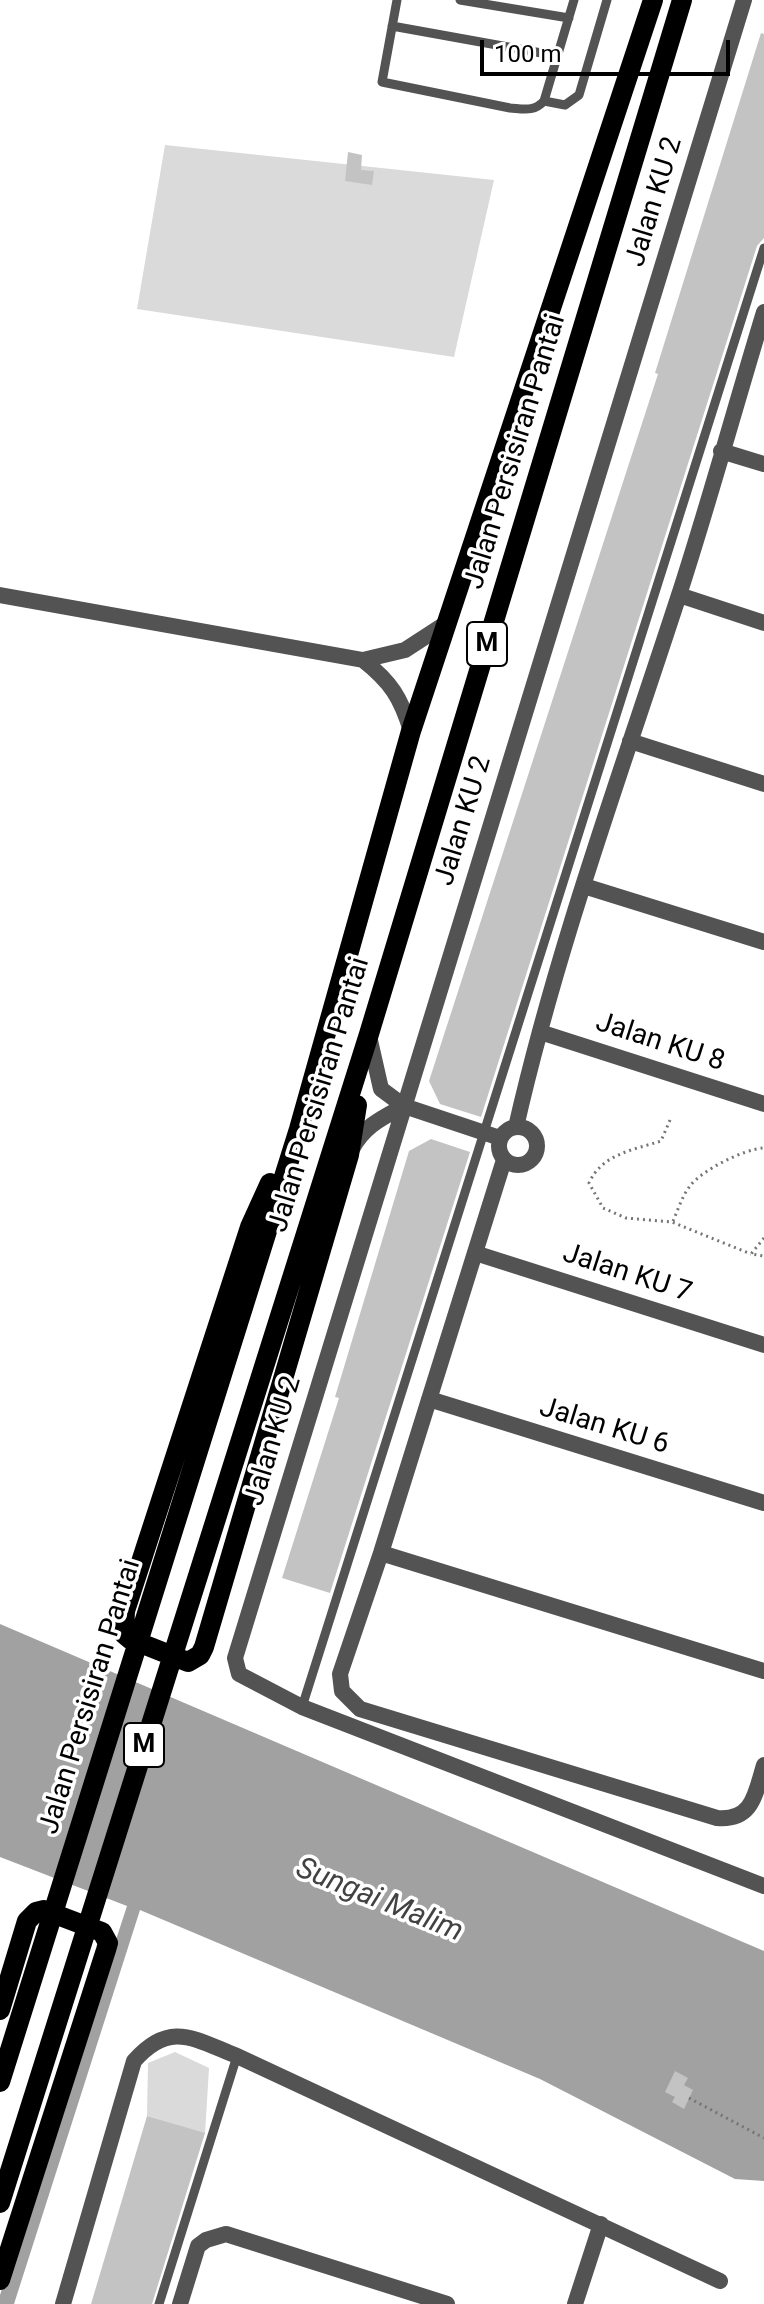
<!DOCTYPE html>
<style>
body{margin:0}
#map{position:relative;width:764px;height:2304px;overflow:hidden;background:#fff;font-family:Roboto,sans-serif}
canvas{display:block}
.scale{position:absolute;left:480px;top:40px;width:250px;height:36px;box-sizing:border-box;border:4px solid #000;border-top:0;padding-left:10px;font-size:24px;line-height:28px;white-space:nowrap;color:#000;-webkit-text-stroke:6px #fff;paint-order:stroke}
</style>
<div id="map">
<canvas width="764" height="2304"></canvas>
<div class="scale">100 m</div>
</div>
<script>
const g = document.querySelector('canvas').getContext('2d');
g.lineJoin = 'round';
function fill(path, color) {
  g.fillStyle = color;
  g.fill(path, 'evenodd');
}
function trace(path, color, width, dash) {
  g.strokeStyle = color;
  g.lineWidth = width;
  g.lineCap = dash ? 'butt' : 'round';
  g.setLineDash(dash || []);
  g.stroke(path);
}
function write(font, color, halo, rows, align = 'center') {
  g.font = font + ' Roboto,sans-serif';
  g.lineWidth = 7;
  g.setLineDash([]);
  g.textBaseline = 'middle';
  g.strokeStyle = halo;
  g.fillStyle = color;
  for (const [text, x, y, turn = 0] of rows) {
    g.save();
    g.translate(x, y);
    g.rotate((+turn || 0) * Math.PI / 180);
    g.textAlign = isNaN(turn) ? turn : align;
    if (halo) g.strokeText(text, 0, 0);
    g.fillText(text, 0, 0);
    g.restore();
  }
}
fill(new Path2D(`
 M 165,145 L 494,180 L 454,357 L 137,309 Z
 M 175,2052 L 209,2068 L 205,2134 L 147,2116 L 148,2063 Z`), '#dadada');
fill(new Path2D(`
 M 0,1624 L 764,1951 L 764,2181 L 735,2179 L 540,2079 L 140,1910 L 14,2304 L 0,2304 L 0,2295 L 127,1906 L 0,1857 Z`), '#a1a1a1');
fill(new Path2D(`
 M 761,33 L 764,34 L 764,238 L 757,246 L 481,1117 L 440,1104 L 429,1081 L 658,374 L 655,373 Z
 M 348,152 L 362,155 L 361,170 L 374,171 L 372,185 L 345,181 Z
 M 431,1139 L 470,1152 L 330,1593 L 282,1578 L 339,1398 L 335,1397 L 409,1151 Z
 M 675,2071 L 688,2078 L 684,2085 L 693,2090 L 684,2109 L 672,2102 L 675,2097 L 665,2092 Z
 M 147,2116 L 205,2133 L 152,2304 L 91,2304 Z`), '#c3c3c3');
trace(new Path2D(`
 M 670,1120 L 661,1141 C 633,1150 602,1154 589,1183 L 603,1208 L 626,1218 L 672,1222 L 751,1254
 M 673,1221 C 678,1210 682,1196 690,1186 C 702,1170 744,1149 764,1148
 M 764,1238 L 751,1254 L 764,1256
 M 689,2098 L 764,2138`), '#757575', 3, [2, 4]);
trace(new Path2D(`
 M 397,0 L 382,82 L 510,108 C 524,109 534,112 544,101 L 574,0
 M 460,0 L 569,18
 M 392,26 L 558,56
 M 544,101 L 565,105 L 579,95 L 607,0
 M 302,1707 L 764,248
 M 159,2304 L 237,2056`), '#535353', 9);
trace(new Path2D(`
 M 744,0 L 235,1658 L 239,1674 L 302,1707 L 764,1886
 M 721,451 L 764,464
 M 0,595 L 363,660 L 405,650 L 445,624
 M 679,595 L 764,623
 M 363,660 C 391,682 401,698 411,731
 M 630,741 L 764,784
 M 584,886 L 764,942
 M 540,1032 L 764,1104
 M 369,1036 L 381,1089 L 404,1106 L 500,1138
 M499 1146a19 19 0 1 1 38 0a19 19 0 1 1-38 0Z
 M 516,1127 C 557,947 621,773 678,598 C 709,503 735,407 764,312
 M 352,1149 C 364,1126 382,1118 404,1106
 M 504,1160 L 381,1553 L 340,1674 L 342,1691 L 360,1709 L 717,1818 C 753,1821 755,1794 764,1765
 M 475,1253 L 764,1345
 M 429,1399 L 764,1503
 M 381,1553 L 764,1671
 M 63,2304 L 134,2061 C 170,2020 194,2039 237,2056 L 720,2281
 M 180,2304 L 198,2246 L 206,2240 L 226,2234 L 447,2304
 M 575,2304 L 601,2224`), '#535353', 16);
trace(new Path2D(`
 M 270,1183 L 250,1227 L 125,1611 L 124,1634 L 130,1639 L 188,1662 L 200,1655 L 204,1647 L 349,1155 L 357,1105
 M 0,2010 L 27,1921 L 36,1912 L 44,1910 L 102,1932 L 108,1943 L 106,1950 L 0,2280
 M 0,2082 L 299,1129 L 411,731 L 653,0
 M 0,2203 L 369,1034 L 682,0`), '#000', 20);
for (const [x, y, w] of [
 [487,644,40],
 [144,1745,40]
]) {
  const box = new Path2D();
  box.roundRect(x - w / 2, y - 22, w, 44, 6);
  g.fillStyle = '#fff';
  g.fill(box);
  trace(box, '#000', 2);
}
write('bold 26px', '#000', null, [
 ["M",487,644],
 ["M",144,1745]
]);
write('28px', '#000', '#fff', [
 ["Jalan KU 2",655,202,-73],
 ["Jalan Persisiran Pantai",516,452,-73],
 ["Jalan KU 2",464,821,-73],
 ["Jalan KU 8",660,1043,18],
 ["Jalan Persisiran Pantai",320,1095,-73],
 ["Jalan KU 7",627,1274,18],
 ["Jalan KU 6",604,1427,17],
 ["Jalan KU 2",274,1441,-73],
 ["Jalan Persisiran Pantai",91,1697,-73]
]);
write('italic 30px', '#424242', '#fff', [
 ["Sungai Malim",379,1901,22]
]);
</script>
